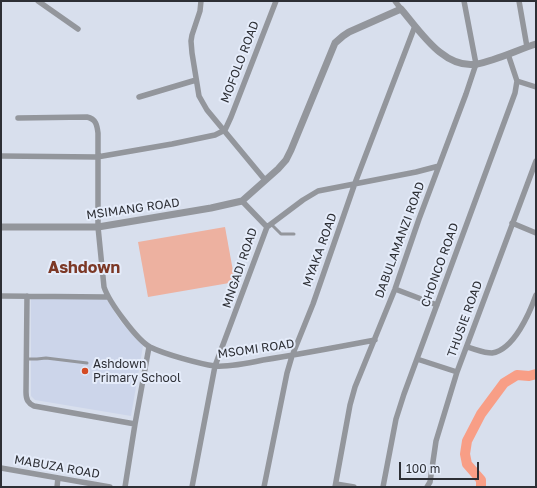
<!DOCTYPE html>
<style>
body{margin:0}
#map{position:relative;width:537px;height:488px;overflow:hidden;background:#d8dfed;font-family:"Golos Text",sans-serif}
canvas{display:block}
.frame{position:absolute;inset:0;border:2px solid #2d2f35;pointer-events:none}
.scale{position:absolute;left:399px;top:462px;width:80px;height:18px;box-sizing:border-box;border:2px solid #2d2f35;border-top:0;padding-left:5px;font-size:12px;line-height:14px;white-space:nowrap;color:#2d2f35;-webkit-text-stroke:3px #e5ecfa;paint-order:stroke}
</style>
<div id="map">
<canvas width="537" height="488"></canvas>
<div class="frame"></div>
<div class="scale">100 m</div>
</div>
<script>
const g = document.querySelector('canvas').getContext('2d');
g.lineJoin = 'round';
function fill(path, color) {
  g.fillStyle = color;
  g.fill(path, 'evenodd');
}
function trace(path, color, width, dash) {
  g.strokeStyle = color;
  g.lineWidth = width;
  g.lineCap = dash ? 'butt' : 'round';
  g.setLineDash(dash || []);
  g.stroke(path);
}
function write(font, color, halo, rows, align = 'center') {
  g.font = font + ' "Golos Text",sans-serif';
  g.lineWidth = 4;
  g.setLineDash([]);
  g.textBaseline = 'middle';
  g.strokeStyle = halo;
  g.fillStyle = color;
  for (const [text, x, y, turn = 0] of rows) {
    g.save();
    g.translate(x, y);
    g.rotate((+turn || 0) * Math.PI / 180);
    g.textAlign = isNaN(turn) ? turn : align;
    if (halo) g.strokeText(text, 0, 0);
    g.fillText(text, 0, 0);
    g.restore();
  }
}
fill(new Path2D(`
 M 31,298 L 106,298 L 121,322 L 143,346 L 131,416 L 35,400 L 31,396 Z`), '#ccd5ea');
fill(new Path2D(`
 M 225,227 L 235,282 L 148,297 L 138,242 Z`), '#edb1a0');
trace(new Path2D(`
 M 481,487 L 481,480 L 467,464 L 465,454 L 467,441 L 481,414 L 504,383 L 517,375 L 529,376 L 536,374`), '#f89e86', 10);
trace(new Path2D(`
 M 271,224 L 281,234 L 294,234
 M 27,359 L 37,359 L 46,358 L 87,363`), '#93969c', 3);
trace(new Path2D(`
 M 38,1 L 78,29
 M 201,1 L 200,11 L 192,35 L 191,41 L 192,53 L 199,96 L 207,110 L 265,180
 M 395,1 L 401,9
 M 519,1 L 527,47
 M 517,81 L 536,87
 M 139,97 L 196,80
 M 18,118 L 87,117 C 96,119 97,125 98,133 L 98,227 L 104,287 C 109,302 137,340 150,347 C 164,354 200,364 215,366 C 229,367 249,363 263,360 C 301,354 338,347 375,340
 M 225,130 L 231,117 L 276,1
 M 1,156 L 97,157 L 172,144 L 215,135 L 225,130
 M 242,201 L 267,227
 M 512,223 L 536,233
 M 267,227 L 303,200 L 318,191 L 416,172 L 439,166
 M 395,289 L 437,305
 M 1,296 L 107,297
 M 27,296 L 26,392 C 26,400 28,403 34,406 L 135,424
 M 467,347 C 475,349 484,353 492,353 C 514,350 530,312 536,295
 M 417,359 L 457,372
 M 1,468 L 110,487
 M 336,484 L 354,487
 M 57,487 L 58,478
 M 125,487 L 135,424 L 149,347
 M 192,487 L 215,366 L 267,227
 M 264,487 L 287,373 L 292,356 L 313,304 L 355,183 L 415,26
 M 335,487 L 350,405 L 355,387 L 395,289 L 419,219 L 466,94 L 476,64 L 464,1
 M 383,487 L 396,419 L 404,394 L 515,93 L 517,81 L 508,54
 M 427,487 L 430,482 L 436,441 L 457,372 L 536,161`), '#93969c', 5.5);
trace(new Path2D(`
 M 1,227 L 98,227 L 211,208 L 242,201 L 278,169 L 286,160 L 291,150 L 335,43 L 343,36 L 349,32 L 401,9 C 420,31 444,70 477,64 C 497,60 517,50 536,44`), '#93969c', 7);
for (const [x, y, r, color] of [
 [85,371,4,"#d44b24"]
]) {
  const dot = new Path2D();
  dot.arc(x, y, r, 0, 2 * Math.PI);
  g.fillStyle = color;
  g.fill(dot);
  trace(dot, '#e5ecfa', 1.5);
}
write('12px', '#2d2f35', '#e5ecfa', [
 ["MOFOLO ROAD",240,62,-69],
 ["MSIMANG ROAD",133,209,-8],
 ["DABULAMANZI ROAD",400,240,-70],
 ["MYAKA ROAD",320,250,-70],
 ["CHONCO ROAD",440,265,-70],
 ["MNGADI ROAD",240,268,-71],
 ["THUSIE ROAD",465,319,-70],
 ["MSOMI ROAD",256,349,-8],
 ["MABUZA ROAD",57,467,10]
]);
write('12px', '#2d2f35', '#e5ecfa', [
 ["Ashdown",93,364],
 ["Primary School",93,378]
], 'left');
write('bold 16px', '#7c3826', '#e5ecfa', [
 ["Ashdown",84,268]
]);
</script>
